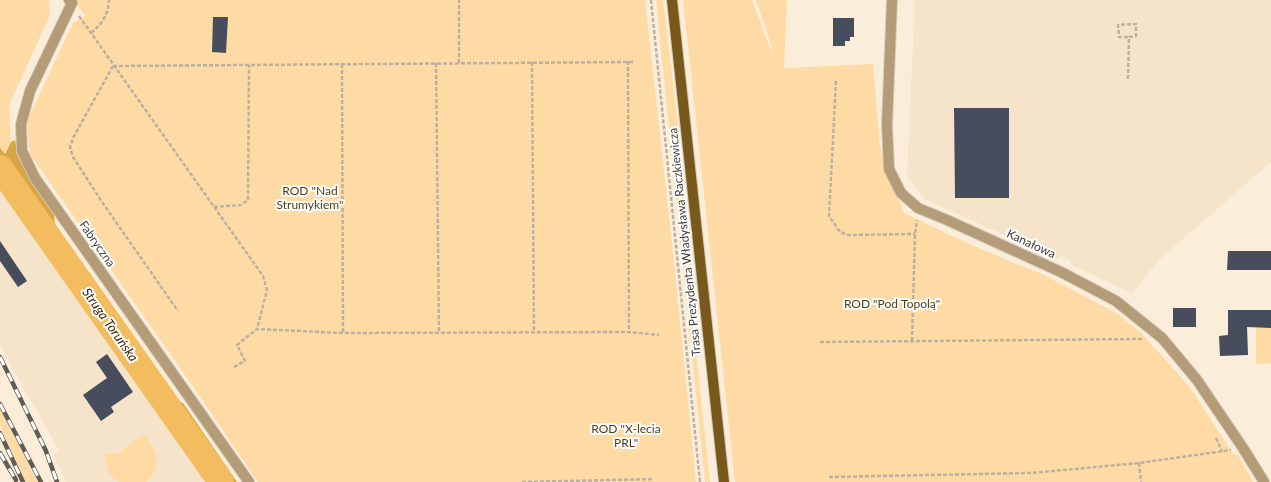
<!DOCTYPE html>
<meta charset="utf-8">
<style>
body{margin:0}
canvas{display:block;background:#faedd9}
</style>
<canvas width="1271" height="482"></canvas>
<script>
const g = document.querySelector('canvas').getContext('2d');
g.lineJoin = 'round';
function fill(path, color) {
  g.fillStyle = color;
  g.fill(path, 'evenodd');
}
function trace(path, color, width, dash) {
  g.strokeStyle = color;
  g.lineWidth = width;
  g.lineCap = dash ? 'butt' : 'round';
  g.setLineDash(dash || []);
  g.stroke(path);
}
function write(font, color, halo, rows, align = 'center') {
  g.font = font + ' Lato,sans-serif';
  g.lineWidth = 4;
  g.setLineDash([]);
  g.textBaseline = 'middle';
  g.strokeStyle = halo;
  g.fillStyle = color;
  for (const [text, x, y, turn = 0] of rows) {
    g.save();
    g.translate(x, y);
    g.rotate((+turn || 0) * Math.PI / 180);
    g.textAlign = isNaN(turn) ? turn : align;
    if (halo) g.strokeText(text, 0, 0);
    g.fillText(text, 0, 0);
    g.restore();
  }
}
fill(new Path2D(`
 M 915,0 L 1271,0 L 1271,162 L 1160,259 L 1132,293 L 1071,265 L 1070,260 L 1061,256 L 1057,259 L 925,199 L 907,177 Z
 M 0,182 L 150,392 L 179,440 L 214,482 L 66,482 L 53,454 L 59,450 L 20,382 L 0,344 Z`), '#f5e4c9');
fill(new Path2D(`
 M 0,0 L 49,0 L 50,15 L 9,105 L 11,142 L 4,154 L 0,148 Z
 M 74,0 L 645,0 L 673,253 L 696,482 L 258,482 L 201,398 L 30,154 L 27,121 L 73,23 L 85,16 Z
 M 656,0 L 663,0 L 678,126 L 689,253 L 690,297 L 710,482 L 705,482 Z
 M 683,0 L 752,0 L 773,56 L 770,41 L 756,0 L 787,0 L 784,68 L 873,64 L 880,146 L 883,159 L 904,213 L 967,243 L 1016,264 L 1040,273 L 1118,314 L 1142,334 L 1189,386 L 1233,454 L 1238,455 L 1253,482 L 735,482 Z
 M 1256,328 L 1271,328 L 1271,363 L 1256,364 Z
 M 0,408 L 37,482 L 25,482 L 0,425 Z
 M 144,434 C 156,452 165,464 146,482 L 119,482 C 108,476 106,466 105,454 L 118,453 Z`), '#fedba4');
fill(new Path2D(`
 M 15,140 L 19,159 L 54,212 L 55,229 L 161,386 L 150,392 L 0,182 L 0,148 L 5,154 L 11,142 Z
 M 172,399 L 183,403 L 237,482 L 214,482 L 179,440 L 158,406 Z`), '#d9a444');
trace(new Path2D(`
 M 0,168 L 221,482`), '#f3bd5f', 26);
fill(new Path2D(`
 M 213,17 L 228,17 L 226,53 L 212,52 Z
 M 833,18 L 854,18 L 854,37 L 850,37 L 850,41 L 845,41 L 845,46 L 833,46 Z
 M 954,108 L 1009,108 L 1009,198 L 955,198 Z
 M 0,241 L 27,281 L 18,287 L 0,261 Z
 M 1228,251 L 1271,251 L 1271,270 L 1227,270 Z
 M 1173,308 L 1196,308 L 1196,327 L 1173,327 Z
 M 1228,310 L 1271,310 L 1271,328 L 1247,327 L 1248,355 L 1220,356 L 1219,336 L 1228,335 Z
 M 107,354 L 133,392 L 111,407 L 114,412 L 101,421 L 83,395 L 107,378 L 96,362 Z`), '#484d5e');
const minor = new Path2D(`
 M 69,0 L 72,3 L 30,91 L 21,124 L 22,151 L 35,178 L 249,482
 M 892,0 L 887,125 L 889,169 L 901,193 L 918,208 L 947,220 L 1061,272 L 1116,301 L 1162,338 L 1197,380 L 1243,448 L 1264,482`);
const major = new Path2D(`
 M 672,0 L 724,482`);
trace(minor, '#d5cab8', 12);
trace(major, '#d5cab8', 12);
trace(new Path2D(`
 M 651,0 L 700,482
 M 79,16 L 263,276 L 267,290 L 257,329
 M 91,33 C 102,24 108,15 109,0
 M 628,61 L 629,332
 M 532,62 L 534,333
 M 436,63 L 439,333
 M 459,63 L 459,0
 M 342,64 L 343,333
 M 113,66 L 635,62
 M 113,66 L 73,138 L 70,147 L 73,157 L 102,202 L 178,311
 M 1128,79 L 1129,37 L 1136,36 L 1136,24 L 1118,25 L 1119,37 L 1129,37
 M 836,81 L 829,216 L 840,232 L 849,235 L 915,234
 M 214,207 L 241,205 L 248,200 L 249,65
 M 912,341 L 915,234 L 917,220
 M 820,342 L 1144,339
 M 234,367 L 245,361 L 237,345 L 257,329 L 343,333 L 629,332 L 659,335
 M 1216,438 L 1222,452
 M 1139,463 L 1141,482
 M 829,477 L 1031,473 L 1139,463 L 1231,450
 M 522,482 L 654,479`), '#bbb1a1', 2.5, [4, 2]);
trace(minor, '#b39c77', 10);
trace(major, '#78581b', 10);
const rail = new Path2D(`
 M 0,357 L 46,451 L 57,482
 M 0,404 L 41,482
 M 0,433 L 23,482
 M 0,453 L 16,480`);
trace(rail, '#625c52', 4.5);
trace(rail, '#fff', 3, [9]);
write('12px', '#533d16', '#fff', [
 ["ROD \"Nad",310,191],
 ["Strumykiem\"",310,205],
 ["ROD \"Pod Topolą\"",892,304],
 ["ROD \"X-lecia",626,429],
 ["PRL\"",626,443]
]);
write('12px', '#413c34', '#fff', [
 ["Trasa Prezydenta Władysława Raczkiewicza",685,242,-96],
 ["Fabryczna",97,244,55],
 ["Kanałowa",1031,244,25]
]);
write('italic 13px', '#3b2600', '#fff', [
 ["Struga Toruńska",110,325,55]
]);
</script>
